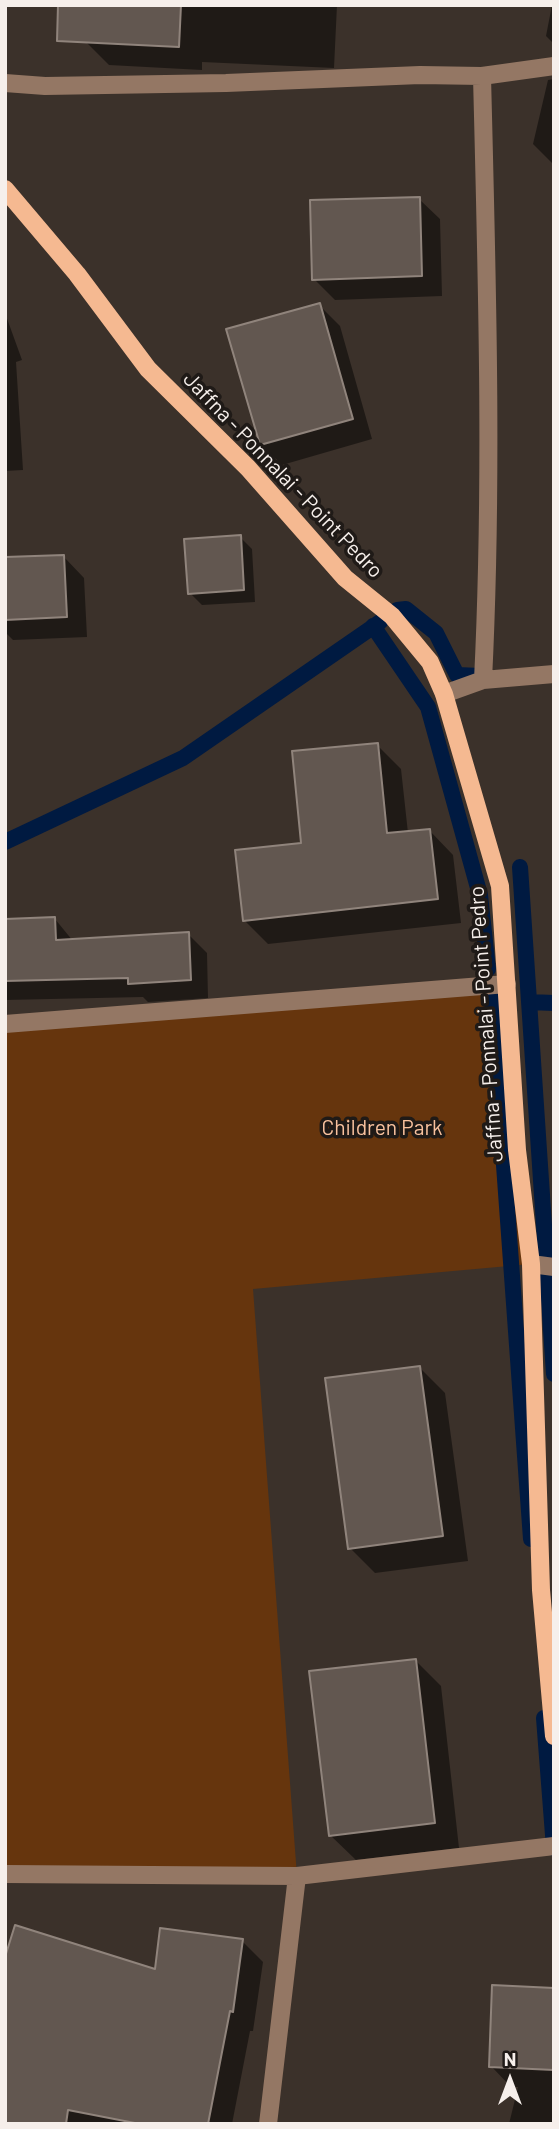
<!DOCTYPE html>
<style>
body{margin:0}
#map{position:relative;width:559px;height:2129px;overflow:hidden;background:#3b312a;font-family:Barlow,sans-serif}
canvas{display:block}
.frame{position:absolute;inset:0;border:7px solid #f6efeb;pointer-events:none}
.north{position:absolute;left:475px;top:2045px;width:70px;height:70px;-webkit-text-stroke:5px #1f1a17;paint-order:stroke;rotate:0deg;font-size:19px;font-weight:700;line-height:28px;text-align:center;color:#f6efeb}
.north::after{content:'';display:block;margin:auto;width:24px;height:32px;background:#f6efeb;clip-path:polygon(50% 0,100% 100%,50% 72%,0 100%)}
</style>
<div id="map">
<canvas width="559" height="2129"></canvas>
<div class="frame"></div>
<div class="north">N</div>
</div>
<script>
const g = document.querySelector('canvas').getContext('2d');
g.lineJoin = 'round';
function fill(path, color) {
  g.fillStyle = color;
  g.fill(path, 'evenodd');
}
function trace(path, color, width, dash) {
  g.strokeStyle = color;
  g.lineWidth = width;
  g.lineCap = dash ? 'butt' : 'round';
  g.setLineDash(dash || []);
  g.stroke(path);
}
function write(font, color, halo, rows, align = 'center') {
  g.font = font + ' Barlow,sans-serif';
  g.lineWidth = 7;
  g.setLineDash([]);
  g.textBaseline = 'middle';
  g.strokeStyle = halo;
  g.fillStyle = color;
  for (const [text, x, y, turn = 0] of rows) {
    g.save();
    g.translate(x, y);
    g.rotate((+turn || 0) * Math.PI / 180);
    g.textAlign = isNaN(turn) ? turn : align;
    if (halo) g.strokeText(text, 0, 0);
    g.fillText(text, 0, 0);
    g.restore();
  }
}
fill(new Path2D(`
 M 507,984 L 531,1264 L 253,1289 L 297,1876 L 5,1874 L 5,1024 Z`), '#66350d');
fill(new Path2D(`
 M 88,5 L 337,5 L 334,68 L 202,62 L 202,70 L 109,65 L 86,42 Z
 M 552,5 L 554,5 L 554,44 L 546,36 Z
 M 554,79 L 554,165 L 533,144 L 548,80 Z
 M 419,199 L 440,219 L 442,296 L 335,300 L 314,279 Z
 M 319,305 L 340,326 L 372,439 L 282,465 L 261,444 Z
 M 5,313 L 22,360 L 16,362 L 23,470 L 5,471 Z
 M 240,537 L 252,549 L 255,602 L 202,605 L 190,593 Z
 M 64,557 L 84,578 L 87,637 L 13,640 L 5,632 L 5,559 Z
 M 377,745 L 401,769 L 408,833 L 429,830 L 453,855 L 461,923 L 268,944 L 244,920 Z
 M 55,919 L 73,941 L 188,934 L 207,953 L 208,998 L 148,1002 L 143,997 L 5,1000 L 5,920 Z
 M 419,1367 L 445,1393 L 468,1561 L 375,1573 L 350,1548 Z
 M 416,1661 L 441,1686 L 459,1848 L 356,1860 L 330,1835 Z
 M 242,1941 L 263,1962 L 253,2031 L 250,2031 L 232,2124 L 5,2124 L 156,1971 Z
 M 554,1990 L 554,2124 L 509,2124 L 518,2087 L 511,2087 L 491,2066 Z`), '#0007');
trace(new Path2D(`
 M 397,610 L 406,609 L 436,633 L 457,675 L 480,676
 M 373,626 L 428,707 L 480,895 L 488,969
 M 5,842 L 183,758 L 380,622
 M 520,867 L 554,1374
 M 492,999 L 531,1539
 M 529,1002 L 554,1003
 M 544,1718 L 554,1848`), '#001a41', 16);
const building = new Path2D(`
 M 58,5 L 181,5 L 179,47 L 57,41 Z
 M 420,197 L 422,276 L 312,280 L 310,200 Z
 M 320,303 L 353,419 L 260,445 L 226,329 Z
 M 241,535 L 244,590 L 188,594 L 184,539 Z
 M 64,555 L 67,617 L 5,620 L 5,557 Z
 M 378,743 L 387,833 L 430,829 L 438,899 L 243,921 L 235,850 L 301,843 L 292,751 Z
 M 55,917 L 56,940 L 189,932 L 191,980 L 128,984 L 128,978 L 5,981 L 5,919 Z
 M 420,1366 L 443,1536 L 348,1549 L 325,1378 Z
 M 416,1659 L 435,1823 L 329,1836 L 309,1671 Z
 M 15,1925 L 155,1969 L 160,1928 L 243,1939 L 233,2012 L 230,2011 L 208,2124 L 140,2124 L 68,2110 L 66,2124 L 5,2124 L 5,1957 Z
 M 492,1985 L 554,1988 L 554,2070 L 489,2067 Z`);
fill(building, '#625750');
trace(building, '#90847c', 2);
trace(new Path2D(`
 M 482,76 C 487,277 493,479 483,680
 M 5,83 L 45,86 L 226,83 L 420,75 L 482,76 L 554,66
 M 444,694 L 483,680 L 554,674
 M 5,1024 L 507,984
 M 531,1264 L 554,1267
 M 5,1874 L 297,1876 L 554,1846
 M 268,2124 L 297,1876`), '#947764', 18);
trace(new Path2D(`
 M 5,189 L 77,274 L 148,369 L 248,468 L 345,578 L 392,616 L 430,662 L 444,694 L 500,886 L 517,1150 L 531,1264 L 541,1590 L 554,1736`), '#f5b991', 18);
write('21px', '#f6efeb', '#1f1a17', [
 ["Jaffna - Ponnalai - Point Pedro",283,475,46],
 ["Jaffna - Ponnalai - Point Pedro",486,1024,-94]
]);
write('21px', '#f9c29e', '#1f1a17', [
 ["Children Park",382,1128]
]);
</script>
